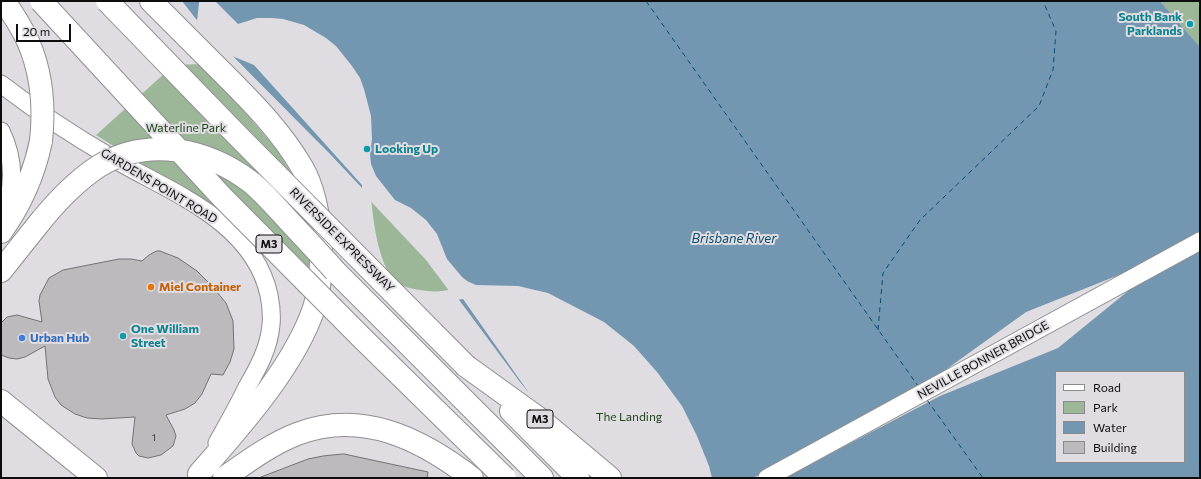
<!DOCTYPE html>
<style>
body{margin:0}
#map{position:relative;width:1201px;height:479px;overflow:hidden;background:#dfdde1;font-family:Commissioner,sans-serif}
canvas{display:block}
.frame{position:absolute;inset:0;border:2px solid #0e0d0e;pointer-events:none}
.legend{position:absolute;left:1055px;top:371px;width:130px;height:92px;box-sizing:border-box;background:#dfdde1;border:1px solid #8b8a8d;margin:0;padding:5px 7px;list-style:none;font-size:12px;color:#0e0d0e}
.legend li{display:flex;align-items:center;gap:8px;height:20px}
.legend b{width:20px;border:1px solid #8b8a8d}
.scale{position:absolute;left:16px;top:24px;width:55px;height:18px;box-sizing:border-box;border:2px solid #0e0d0e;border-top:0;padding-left:5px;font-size:12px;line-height:14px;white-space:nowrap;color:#0e0d0e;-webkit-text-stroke:3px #dfdde1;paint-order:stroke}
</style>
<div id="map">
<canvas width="1201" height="479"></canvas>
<div class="frame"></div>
<ul class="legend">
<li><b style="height:5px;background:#fff"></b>Road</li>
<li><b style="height:11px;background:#9cb698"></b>Park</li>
<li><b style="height:11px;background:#7397b0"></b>Water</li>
<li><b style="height:11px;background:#bcbabd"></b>Building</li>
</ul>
<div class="scale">20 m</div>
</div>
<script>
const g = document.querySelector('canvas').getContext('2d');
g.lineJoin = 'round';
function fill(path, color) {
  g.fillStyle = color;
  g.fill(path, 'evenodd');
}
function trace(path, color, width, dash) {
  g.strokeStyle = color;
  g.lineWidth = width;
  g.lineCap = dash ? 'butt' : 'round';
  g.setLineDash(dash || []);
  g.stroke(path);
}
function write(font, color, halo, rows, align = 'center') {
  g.font = font + ' Commissioner,sans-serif';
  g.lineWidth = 4;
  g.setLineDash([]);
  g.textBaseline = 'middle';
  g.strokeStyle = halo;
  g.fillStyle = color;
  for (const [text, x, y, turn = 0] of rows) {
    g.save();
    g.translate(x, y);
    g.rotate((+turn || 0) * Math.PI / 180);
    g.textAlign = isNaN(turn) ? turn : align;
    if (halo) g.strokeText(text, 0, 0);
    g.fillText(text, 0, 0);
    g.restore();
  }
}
fill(new Path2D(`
 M 1160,1 L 1200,1 L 1200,47 Z
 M 204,64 L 277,150 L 303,192 L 310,225 L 309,266 L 301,294 L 268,258 L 227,217 L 96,135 L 174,65 Z
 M 370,187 L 453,289 C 442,292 431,292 420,290 C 412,289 403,287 397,282 C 377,267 372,211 370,187 Z`), '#9cb698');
fill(new Path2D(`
 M 182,1 L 1160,1 L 1200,47 L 1200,478 L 596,478 L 591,469 L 520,382 L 428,258 L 330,154 L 196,19 ZM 1056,372 L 1184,372 L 1184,462 L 1056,462 Z`), '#7397b0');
fill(new Path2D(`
 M 200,1 L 215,1 L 238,24 L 257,18 L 272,18 L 283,19 L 304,25 L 326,38 L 336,46 L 352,66 L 360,78 L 364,89 L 371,116 L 372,139 L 370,155 L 371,164 L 376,176 L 395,200 L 411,208 L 426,220 L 437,234 L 447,259 L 462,277 L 467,281 L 476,285 L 518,286 L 548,293 L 604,322 L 634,346 L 657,372 L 682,406 L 697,436 L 709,466 L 712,478 L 594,478 L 590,470 L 522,387 L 529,393 L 463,299 L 456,300 L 426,260 L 362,192 L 362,185 L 254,65 L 232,56 L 197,21 L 199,3 Z
 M 1200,231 L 1200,249 L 1133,287 L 1058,348 L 940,396 L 784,478 L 753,478 L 930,381 L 1026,312 L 1124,273 Z`), '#dfdde1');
trace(new Path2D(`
 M 646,1 L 918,386
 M 878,330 L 883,273 L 920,220 L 1039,106 L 1053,70 L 1056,31 L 1043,1
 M 927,400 L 983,478`), '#0a4b6f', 1, [5, 4]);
const building = new Path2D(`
 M 157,251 L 160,251 L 178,258 L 197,271 L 212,286 L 226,303 L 233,321 L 234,349 L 230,362 L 223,375 L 211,374 L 202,394 L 195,403 L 185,409 L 166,415 L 174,430 L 176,436 L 173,446 L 161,455 L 148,458 L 139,456 L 136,453 L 132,444 L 135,417 L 101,419 L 87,418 L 75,414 L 61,405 L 55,397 L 48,379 L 45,346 L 25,357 L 17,359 L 9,358 L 1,355 L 1,323 L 7,317 L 17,315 L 42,322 L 39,301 L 40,295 L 49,278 L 63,270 L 119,259 L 131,259 L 142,261 L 149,255 Z
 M 344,454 L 428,472 L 427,478 L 261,478 L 261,477 L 308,459 L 323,456 Z`);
fill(building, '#bcbabd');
trace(building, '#727174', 1);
const street = new Path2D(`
 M 1,84 C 36,111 74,136 112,158 C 170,192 253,221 269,295 C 271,305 272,315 271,325 C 269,348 258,368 247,387 C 238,406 227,425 217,443
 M 1,131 C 15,160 15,190 1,219
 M 767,478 L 1200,241`);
const secondary = new Path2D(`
 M 1,401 L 96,478`);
const highway = new Path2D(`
 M 151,1 C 175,25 198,48 222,72 C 251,101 282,132 303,169 C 314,189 318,211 320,233 C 322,258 322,284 314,308 C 294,367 240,427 199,474
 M 1,232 C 21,204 34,175 41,141
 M 1,271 L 40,222
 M 335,271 L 542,478
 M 466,366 L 541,420 L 610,478
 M 511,411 L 578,478
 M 224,478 C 247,462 271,444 297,434 C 362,409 421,439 472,478`);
trace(street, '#8f8e91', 19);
trace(secondary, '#8f8e91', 24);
trace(highway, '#8f8e91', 24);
trace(street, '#fff', 17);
trace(secondary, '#fff', 22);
trace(highway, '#fff', 22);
const highwayBridge = new Path2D(`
 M 4,1 C 11,11 18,22 24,33 C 41,66 45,104 41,141
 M 41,1 L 222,197 L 362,338 L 505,478
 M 107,1 L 236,134 L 466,366
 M 40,222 C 57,201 76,181 99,166 C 148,136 208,149 252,183 C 265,194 276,207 288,220 C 304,237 320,254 335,271`);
trace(highwayBridge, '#8f8e91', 24, []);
trace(highwayBridge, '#fff', 22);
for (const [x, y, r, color] of [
 [1190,24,4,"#0f9aa8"],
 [367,149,4,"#0f9aa8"],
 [151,287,4,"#e8710a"],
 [123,336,4,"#0f9aa8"],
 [22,338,4,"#3f7fe0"]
]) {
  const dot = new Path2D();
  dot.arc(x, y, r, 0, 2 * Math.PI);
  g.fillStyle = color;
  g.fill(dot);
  trace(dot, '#dfdde1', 1.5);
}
write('10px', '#3a383a', null, [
 ["1",154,438]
]);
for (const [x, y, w] of [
 [269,244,26],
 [540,419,26]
]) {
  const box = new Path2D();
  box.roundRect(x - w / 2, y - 9, w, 18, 3);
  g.fillStyle = '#dfdde1';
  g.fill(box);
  trace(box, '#0e0d0e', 1);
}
write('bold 11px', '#0e0d0e', null, [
 ["M3",269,244],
 ["M3",540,419]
]);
write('bold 12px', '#0d838f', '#dfdde1', [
 ["South Bank",1182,17,"right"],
 ["Parklands",1182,31,"right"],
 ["Looking Up",375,149],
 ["One William",131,329],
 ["Street",131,343]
], 'left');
write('12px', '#1e4619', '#dfdde1', [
 ["Waterline Park",186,128],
 ["The Landing",629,417]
]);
write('12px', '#0e0d0e', '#dfdde1', [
 ["GARDENS POINT ROAD",159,186,31],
 ["RIVERSIDE EXPRESSWAY",342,240,45],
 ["NEVILLE BONNER BRIDGE",983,360,-29]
]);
write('bold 12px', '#c56008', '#dfdde1', [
 ["Miel Container",159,287]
], 'left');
write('bold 12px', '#366cbe', '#dfdde1', [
 ["Urban Hub",30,338]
], 'left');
write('italic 13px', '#0a4b6f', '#dfdde1', [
 ["Brisbane River",734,239]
]);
</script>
